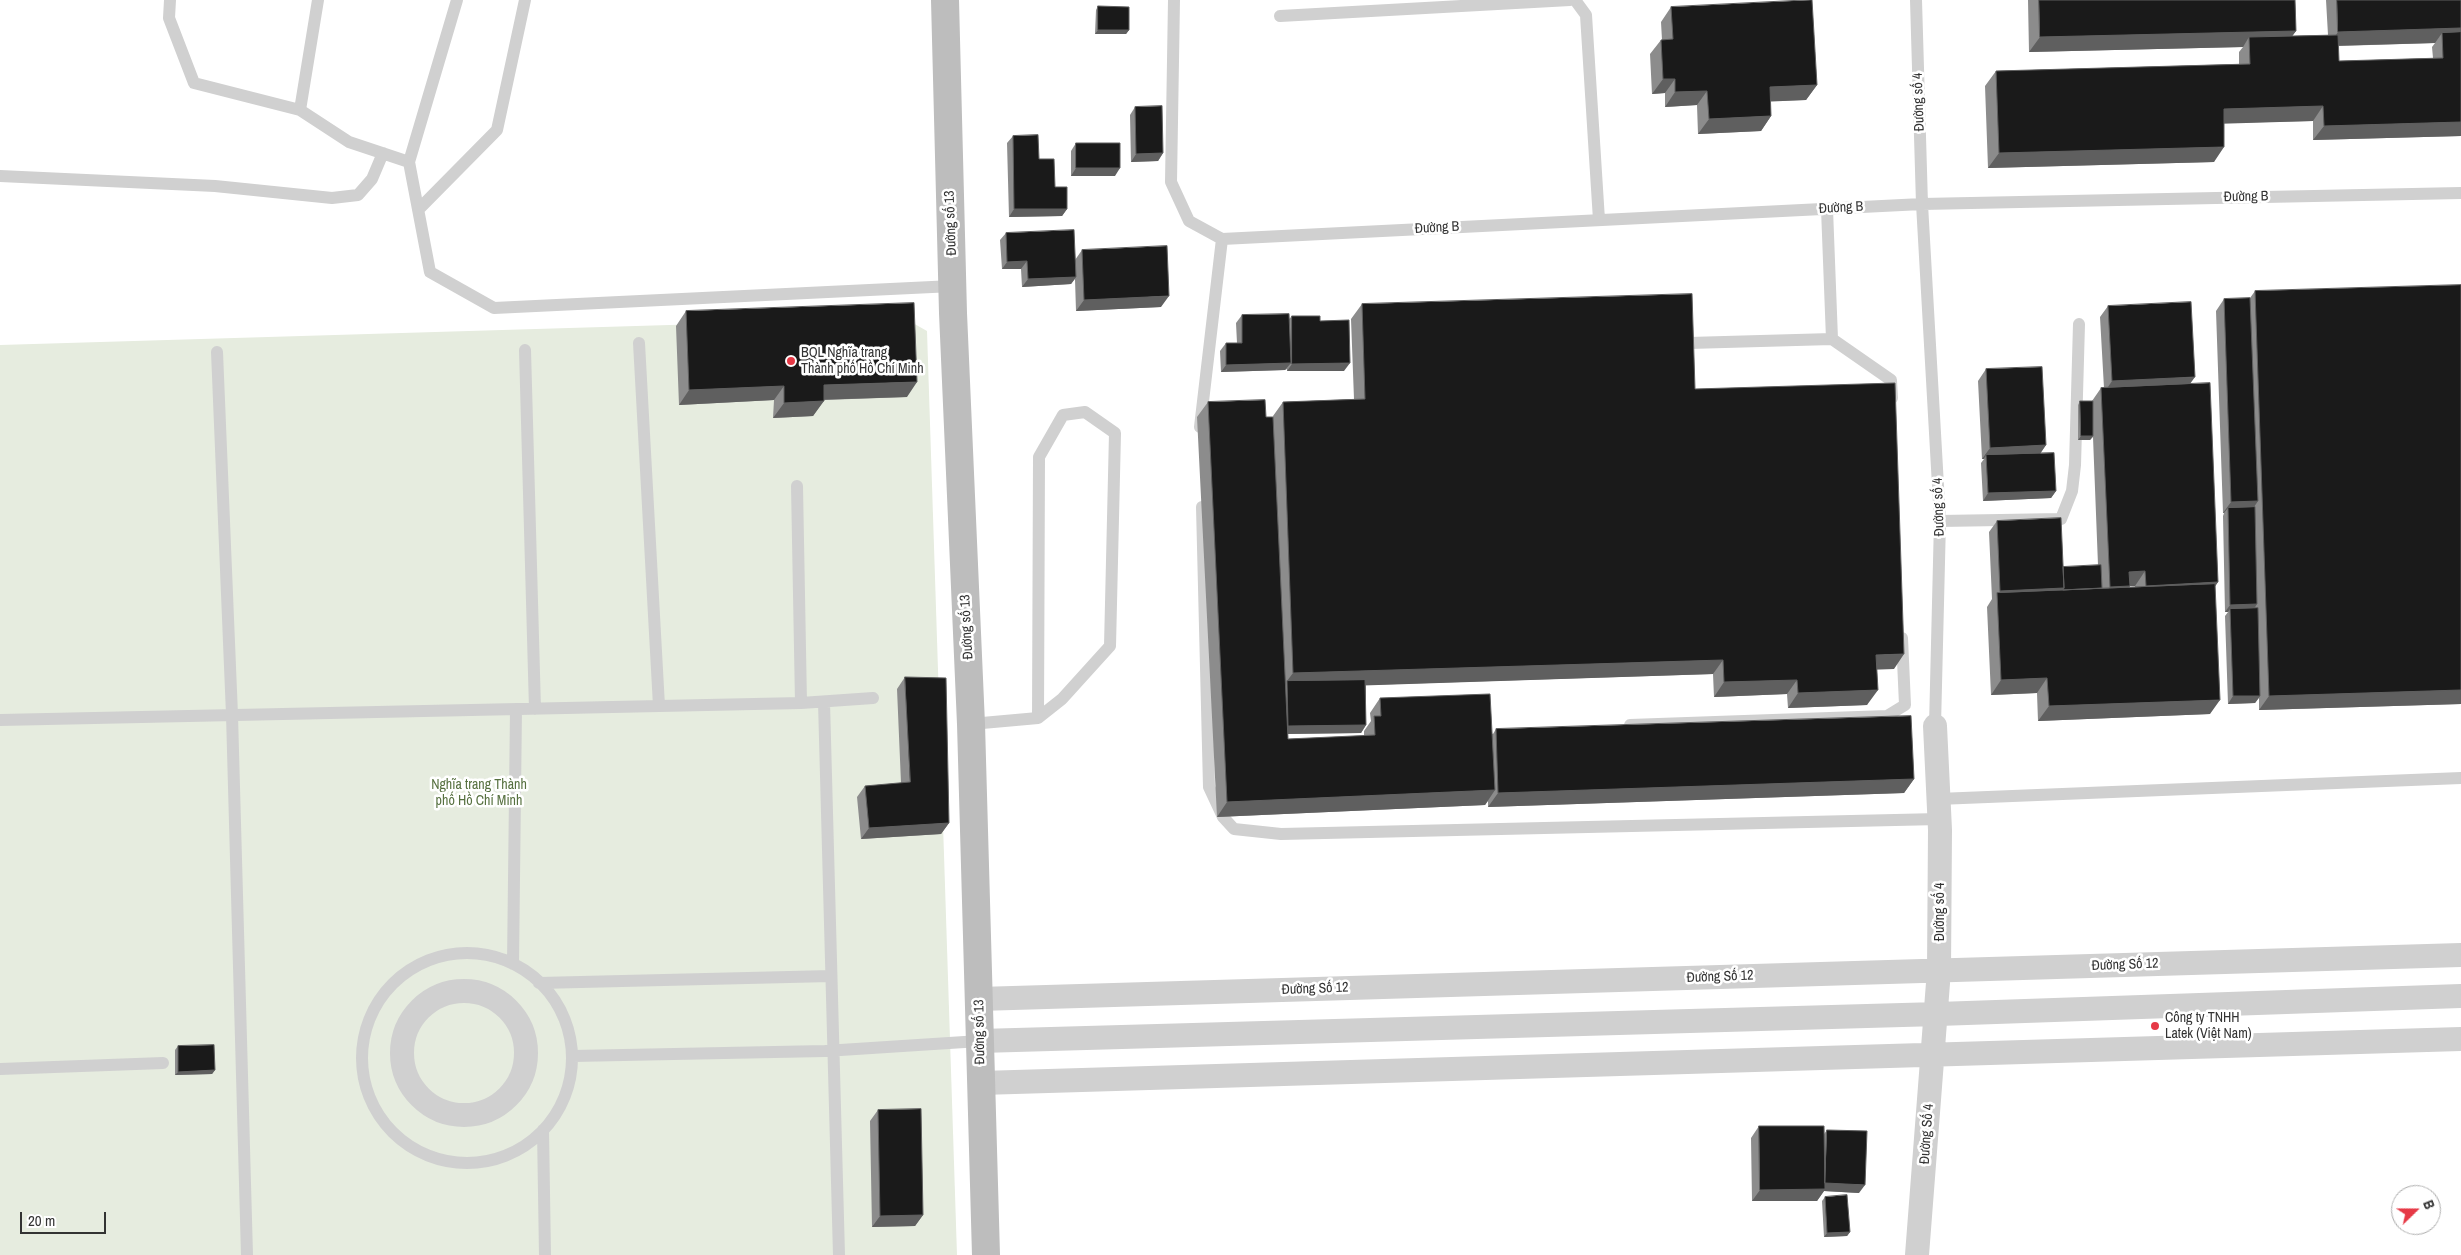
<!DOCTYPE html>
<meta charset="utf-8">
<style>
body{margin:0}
#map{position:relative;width:2461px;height:1255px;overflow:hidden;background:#fff;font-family:"Archivo Narrow",sans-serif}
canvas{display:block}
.north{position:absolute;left:2391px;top:1185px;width:50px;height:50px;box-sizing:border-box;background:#fff;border:1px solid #adadad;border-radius:50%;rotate:68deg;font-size:14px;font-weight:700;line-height:20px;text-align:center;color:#333}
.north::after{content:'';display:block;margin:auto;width:18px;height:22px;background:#e63946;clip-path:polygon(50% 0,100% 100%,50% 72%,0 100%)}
.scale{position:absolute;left:20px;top:1212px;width:86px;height:22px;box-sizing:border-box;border:2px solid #333;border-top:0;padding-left:6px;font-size:15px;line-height:18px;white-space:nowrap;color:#333;-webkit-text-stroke:4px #fff;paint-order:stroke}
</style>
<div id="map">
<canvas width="2461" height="1255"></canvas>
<div class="north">B</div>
<div class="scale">20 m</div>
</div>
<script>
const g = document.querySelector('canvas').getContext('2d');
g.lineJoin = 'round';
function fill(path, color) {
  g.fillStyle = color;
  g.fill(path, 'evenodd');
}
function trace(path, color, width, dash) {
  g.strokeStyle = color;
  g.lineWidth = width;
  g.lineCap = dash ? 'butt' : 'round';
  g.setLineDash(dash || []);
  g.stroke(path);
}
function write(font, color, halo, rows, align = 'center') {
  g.font = font + ' "Archivo Narrow",sans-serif';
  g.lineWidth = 5;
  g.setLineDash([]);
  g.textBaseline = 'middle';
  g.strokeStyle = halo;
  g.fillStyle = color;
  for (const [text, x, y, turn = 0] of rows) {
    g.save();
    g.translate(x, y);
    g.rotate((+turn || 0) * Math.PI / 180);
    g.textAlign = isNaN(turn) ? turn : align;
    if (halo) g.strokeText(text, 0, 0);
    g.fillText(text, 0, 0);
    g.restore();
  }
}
fill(new Path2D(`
 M 904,318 L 927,331 L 957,1255 L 0,1255 L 0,345 Z`), '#e6ecdf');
trace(new Path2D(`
 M 170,0 L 169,18 L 194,83 L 300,110 L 349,142 L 409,162
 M 457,0 L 409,162 L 430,272 L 494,308 L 953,286
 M 1174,0 L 1171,182 L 1189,221 L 1222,239 L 1922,204 L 2461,193
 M 1575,0 L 1586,15 L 1599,220
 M 1916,0 L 1922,204 L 1940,521 L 1935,726
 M 1280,16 L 1570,0
 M 300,110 L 318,0
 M 0,176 L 215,186 L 332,198 L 358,195 L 372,179 L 383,153
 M 1827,209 L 1832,339 L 1891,380 L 1892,398
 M 418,210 L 497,130 L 525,0
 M 639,343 L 659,706
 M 1689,343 L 1832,339
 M 525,350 L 535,709
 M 217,352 L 232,715 L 247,1255
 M 1200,427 L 1222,239
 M 797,486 L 801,703
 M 1202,507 L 1209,787 L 1223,817 L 1234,829 L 1281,834 L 1939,819
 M 1940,521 L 2061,519 L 2072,491 L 2075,465 L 2079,324
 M 824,702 L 839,1255
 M 0,720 L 801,703 L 873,698
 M 971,724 L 1038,718 L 1062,699 L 1110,646 L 1115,433 L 1085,412 L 1063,415 L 1039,457 L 1038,718
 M 1630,725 L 1887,716 L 1905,705 L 1902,638
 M 1938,799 L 2461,778
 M362 1058a105 105 0 1 1 210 0a105 105 0 1 1-210 0Z
 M 513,964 L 516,709
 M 539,983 L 831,976
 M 573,1056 L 825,1051 L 980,1041
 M 0,1069 L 163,1063
 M 543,1130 L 545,1255`), '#d0d0d0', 12);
trace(new Path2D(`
 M402 1053a62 62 0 1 1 124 0a62 62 0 1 1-124 0Z
 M 979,999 L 2461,955
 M 980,1041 L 1938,1014 L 2461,996
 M 981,1083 L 2461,1039
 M 1917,1255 L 1939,970 L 1940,830 L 1935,726`), '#d0d0d0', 24);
trace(new Path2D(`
 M 945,0 L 953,313 L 971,724 L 986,1255`), '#bdbdbd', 28);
fill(new Path2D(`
 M 2028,0 L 2295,0 L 2296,31 L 2292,36 L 2328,35 L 2326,0 L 2461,0 L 2461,136 L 2313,140 L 2313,121 L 2224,123 L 2214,162 L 1988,168 L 1985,86 L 1996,71 L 2239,64 L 2239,52 L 2243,47 L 2029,52 ZM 2435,43 L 2432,47 L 2433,58 L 2339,61 L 2338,46 Z
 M 1098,6 L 1129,30 L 1126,34 L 1095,34 L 1096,10 Z
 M 1671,7 L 1817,85 L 1806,100 L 1771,101 L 1771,116 L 1761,131 L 1698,134 L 1697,105 L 1665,107 L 1665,93 L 1652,94 L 1650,54 L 1661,40 L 1662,40 L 1661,22 Z
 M 1135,107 L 1163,153 L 1158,161 L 1131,162 L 1130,115 Z
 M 1013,136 L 1039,159 L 1067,209 L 1062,216 L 1009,217 L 1007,143 Z
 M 1076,143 L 1115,176 L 1071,176 L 1071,151 Z
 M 1006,233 L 1075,260 L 1082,250 L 1161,307 L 1076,311 L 1075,279 L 1071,284 L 1022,287 L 1021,269 L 1002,269 L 1000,240 Z
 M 2461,285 L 2461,704 L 2259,710 L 2259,698 L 2255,703 L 2228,704 L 2225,616 L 2228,612 L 2225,612 L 2223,516 L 2224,513 L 2223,513 L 2216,311 L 2224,299 L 2250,298 L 2255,291 Z
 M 1362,304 L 1695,389 L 1894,669 L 1877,669 L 1867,705 L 1788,708 L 1787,694 L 1714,697 L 1713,674 L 1366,685 L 1366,725 L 1361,733 L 1288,734 L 1288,739 L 1364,736 L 1364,731 L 1371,721 L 1370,713 L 1380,698 L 1493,734 L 1496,729 L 1914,779 L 1904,793 L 1488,807 L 1488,801 L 1485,805 L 1217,817 L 1197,417 L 1208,402 L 1266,417 L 1273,422 L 1273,416 L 1283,402 L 1354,399 L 1351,319 Z
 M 2108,306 L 2190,384 L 2218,582 L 2215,586 L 2210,714 L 2038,721 L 2037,693 L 1991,695 L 1987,607 L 1992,599 L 1989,532 L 1997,521 L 2063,567 L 2098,565 L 2093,437 L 2090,440 L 2078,440 L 2078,405 L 2080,401 L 2092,401 L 2101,388 L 2104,388 L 2100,317 ZM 2130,586 L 2135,586 L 2135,587 L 2129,587 Z
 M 686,311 L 907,397 L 824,400 L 813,416 L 773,418 L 774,400 L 679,405 L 676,326 Z
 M 1242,315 L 1289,319 L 1292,316 L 1320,321 L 1344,371 L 1287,371 L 1287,369 L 1285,370 L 1221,372 L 1220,351 L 1226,343 L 1237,343 L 1236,323 Z
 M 1986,369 L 2046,445 L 2040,453 L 2056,491 L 2051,498 L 1983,501 L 1981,463 L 1984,459 L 1982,459 L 1978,381 Z
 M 905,677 L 949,823 L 941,834 L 861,839 L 857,797 L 865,786 L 901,783 L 897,689 Z
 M 178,1046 L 215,1070 L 212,1074 L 175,1075 L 175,1050 Z
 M 878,1110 L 923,1215 L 915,1226 L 872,1227 L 870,1121 Z
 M 1759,1126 L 1824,1134 L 1827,1130 L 1859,1193 L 1824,1191 L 1817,1201 L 1752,1201 L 1751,1138 Z
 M 1825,1197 L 1850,1232 L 1847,1236 L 1824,1237 L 1822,1201 Z`), '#8c8c8c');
fill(new Path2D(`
 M 2461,28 L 2461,42 L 2442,33 L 2435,43 L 2328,46 L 2338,32 Z
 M 1098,30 L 1129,30 L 1126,34 L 1095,34 Z
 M 2296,31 L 2285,46 L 2249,37 L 2243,47 L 2029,52 L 2040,37 Z
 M 1663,79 L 1675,79 L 1665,93 L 1652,94 Z
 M 1817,85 L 1806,100 L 1760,102 L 1770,87 Z
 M 1707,91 L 1697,105 L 1665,107 L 1675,92 Z
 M 2323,106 L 2313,121 L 2213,124 L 2224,109 Z
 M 1771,116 L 1761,131 L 1698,134 L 1709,119 Z
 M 2461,122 L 2461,136 L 2313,140 L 2324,126 Z
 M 2224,147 L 2214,162 L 1988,168 L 1999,153 Z
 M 1163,153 L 1158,161 L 1131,162 L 1136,154 Z
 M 1076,168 L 1120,168 L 1115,176 L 1071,176 Z
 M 1014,209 L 1067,209 L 1062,216 L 1009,217 Z
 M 1027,261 L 1021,269 L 1002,269 L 1007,262 Z
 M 1076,277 L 1071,284 L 1022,287 L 1028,279 Z
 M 1169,296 L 1161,307 L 1076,311 L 1084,300 Z
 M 1291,363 L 1285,370 L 1221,372 L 1226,365 Z
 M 1350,363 L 1344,371 L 1287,371 L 1292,364 Z
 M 2195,377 L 2187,388 L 2104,393 L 2112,381 Z
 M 917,382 L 907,397 L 814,400 L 824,385 Z
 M 784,386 L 774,400 L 679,405 L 689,390 Z
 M 824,401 L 813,416 L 773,418 L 784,403 Z
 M 2081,436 L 2093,436 L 2090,440 L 2078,440 Z
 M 2046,445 L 2038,457 L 1986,455 L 1984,459 L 1982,459 L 1990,448 Z
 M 2056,491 L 2051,498 L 1983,501 L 1988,493 Z
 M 2258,501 L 2250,513 L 2228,508 L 2224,513 L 2223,513 L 2231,502 Z
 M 2145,571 L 2135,586 L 2130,586 L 2120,600 L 2100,601 L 2110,587 L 2129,572 Z
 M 2218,582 L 2208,597 L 2136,600 L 2146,586 Z
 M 2064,588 L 2056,600 L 1997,596 L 2000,591 Z
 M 2257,604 L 2252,612 L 2230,609 L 2228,612 L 2225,612 L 2230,605 Z
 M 1904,654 L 1894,669 L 1866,670 L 1876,655 Z
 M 1723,660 L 1713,674 L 1287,688 L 1287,681 L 1293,673 Z
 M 2047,678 L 2037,693 L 1991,695 L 2001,680 Z
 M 1797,680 L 1787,694 L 1714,697 L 1724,682 Z
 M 1878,690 L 1867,705 L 1788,708 L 1798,693 Z
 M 2461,690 L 2461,704 L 2259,710 L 2269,696 Z
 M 2233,696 L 2260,696 L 2255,703 L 2228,704 Z
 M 2220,700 L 2210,714 L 2038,721 L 2049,706 Z
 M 1366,725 L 1361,733 L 1283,734 L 1288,726 Z
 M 1914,779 L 1904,793 L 1488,807 L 1498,793 Z
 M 1495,790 L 1485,805 L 1217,817 L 1227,802 Z
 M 949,823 L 941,834 L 861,839 L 869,828 Z
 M 215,1070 L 212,1074 L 175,1075 L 178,1072 Z
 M 1825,1183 L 1865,1185 L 1859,1193 L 1824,1191 L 1817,1201 L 1752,1201 L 1760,1190 Z
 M 923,1215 L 915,1226 L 872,1227 L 880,1216 Z
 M 1850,1232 L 1847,1236 L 1824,1237 L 1827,1233 Z`), '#5f5f5f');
const building = new Path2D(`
 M 1812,0 L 1817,85 L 1770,87 L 1771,116 L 1709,119 L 1707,91 L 1675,92 L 1675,79 L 1663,79 L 1661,40 L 1673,39 L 1671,7 Z
 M 2039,0 L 2295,0 L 2296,31 L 2040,37 Z
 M 2337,0 L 2461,0 L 2461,28 L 2338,32 Z
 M 1098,6 L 1129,7 L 1129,30 L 1098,30 Z
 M 2461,32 L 2461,122 L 2324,126 L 2323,106 L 2224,109 L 2224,147 L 1999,153 L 1996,71 L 2250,64 L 2249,37 L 2338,35 L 2339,61 L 2443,58 L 2442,33 Z
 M 1162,106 L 1163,153 L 1136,154 L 1135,107 Z
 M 1038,135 L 1039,159 L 1054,159 L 1055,187 L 1067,187 L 1067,209 L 1014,209 L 1013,136 Z
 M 1076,143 L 1120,143 L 1120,168 L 1076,168 Z
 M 1074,230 L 1076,277 L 1028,279 L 1027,261 L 1007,262 L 1006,233 Z
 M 1167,246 L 1169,296 L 1084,300 L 1082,250 Z
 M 2461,285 L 2461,690 L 2269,696 L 2255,291 Z
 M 1692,294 L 1695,389 L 1895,383 L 1904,654 L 1876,655 L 1878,690 L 1798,693 L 1797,680 L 1724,682 L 1723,660 L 1293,673 L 1283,402 L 1365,399 L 1362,304 Z
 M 2250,298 L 2258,501 L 2231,502 L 2224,299 Z
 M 2191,302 L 2195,377 L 2112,381 L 2108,306 Z
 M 914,303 L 917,382 L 824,385 L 824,401 L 784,403 L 784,386 L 689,390 L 686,311 Z
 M 1289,314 L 1291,363 L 1226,365 L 1226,343 L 1242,343 L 1242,315 Z
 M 1292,316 L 1320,316 L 1320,321 L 1349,320 L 1350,363 L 1292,364 Z
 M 2042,367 L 2046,445 L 1990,448 L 1986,369 Z
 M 2210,383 L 2218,582 L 2146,586 L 2145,571 L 2129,572 L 2130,586 L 2110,587 L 2101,388 Z
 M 1265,400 L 1266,417 L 1273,417 L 1288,739 L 1375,735 L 1374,716 L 1381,716 L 1380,698 L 1490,694 L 1495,790 L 1227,802 L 1208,402 Z
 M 2080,401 L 2093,401 L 2093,436 L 2081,436 Z
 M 2054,453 L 2056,491 L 1988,493 L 1986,455 Z
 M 2255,507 L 2257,604 L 2230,605 L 2228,508 Z
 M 2061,518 L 2064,588 L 2000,591 L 1997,521 Z
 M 2101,565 L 2102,588 L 2063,590 L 2064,588 L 2063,567 Z
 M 2215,584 L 2220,700 L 2049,706 L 2047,678 L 2001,680 L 1997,593 Z
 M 2258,608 L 2260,696 L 2233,696 L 2230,609 Z
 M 905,677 L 946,678 L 949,823 L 869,828 L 865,786 L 910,782 Z
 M 1365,680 L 1366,725 L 1288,726 L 1287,681 Z
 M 1911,716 L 1914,779 L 1498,793 L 1496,729 Z
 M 214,1045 L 215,1070 L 178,1072 L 178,1046 Z
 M 921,1109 L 923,1215 L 880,1216 L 878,1110 Z
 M 1759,1126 L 1824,1126 L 1825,1189 L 1760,1190 Z
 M 1827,1130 L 1867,1131 L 1865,1185 L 1825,1183 Z
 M 1847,1195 L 1850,1232 L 1827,1233 L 1825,1197 Z`);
fill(building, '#1a1a1a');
trace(building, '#5f5f5f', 1);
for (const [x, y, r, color] of [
 [791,361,5,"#e63946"],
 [2155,1026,5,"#e63946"]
]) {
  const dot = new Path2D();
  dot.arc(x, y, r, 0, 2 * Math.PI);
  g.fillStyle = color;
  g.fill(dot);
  trace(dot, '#fff', 2);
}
write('14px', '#333', '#fff', [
 ["Đường số 4",1919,102,-92],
 ["Đường B",2246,197,-1],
 ["Đường B",1841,208,-3],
 ["Đường số 13",951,223,-92],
 ["Đường B",1437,228,-3],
 ["Đường số 4",1939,507,-92],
 ["Đường số 13",967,627,-93],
 ["Đường số 4",1940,912,-90],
 ["Đường Số 12",2125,965,-2],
 ["Đường Số 12",1720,977,-2],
 ["Đường Số 12",1315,989,-2],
 ["Đường số 13",980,1032,-91],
 ["Đường Số 4",1927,1134,-86]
]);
write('14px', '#333', '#fff', [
 ["BQL Nghĩa trang",801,353],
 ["Thành phố Hồ Chí Minh",801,369],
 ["Công ty TNHH",2165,1018],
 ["Latek (Việt Nam)",2165,1034]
], 'left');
write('14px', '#56703f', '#fff', [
 ["Nghĩa trang Thành",479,785],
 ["phố Hồ Chí Minh",479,801]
]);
</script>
